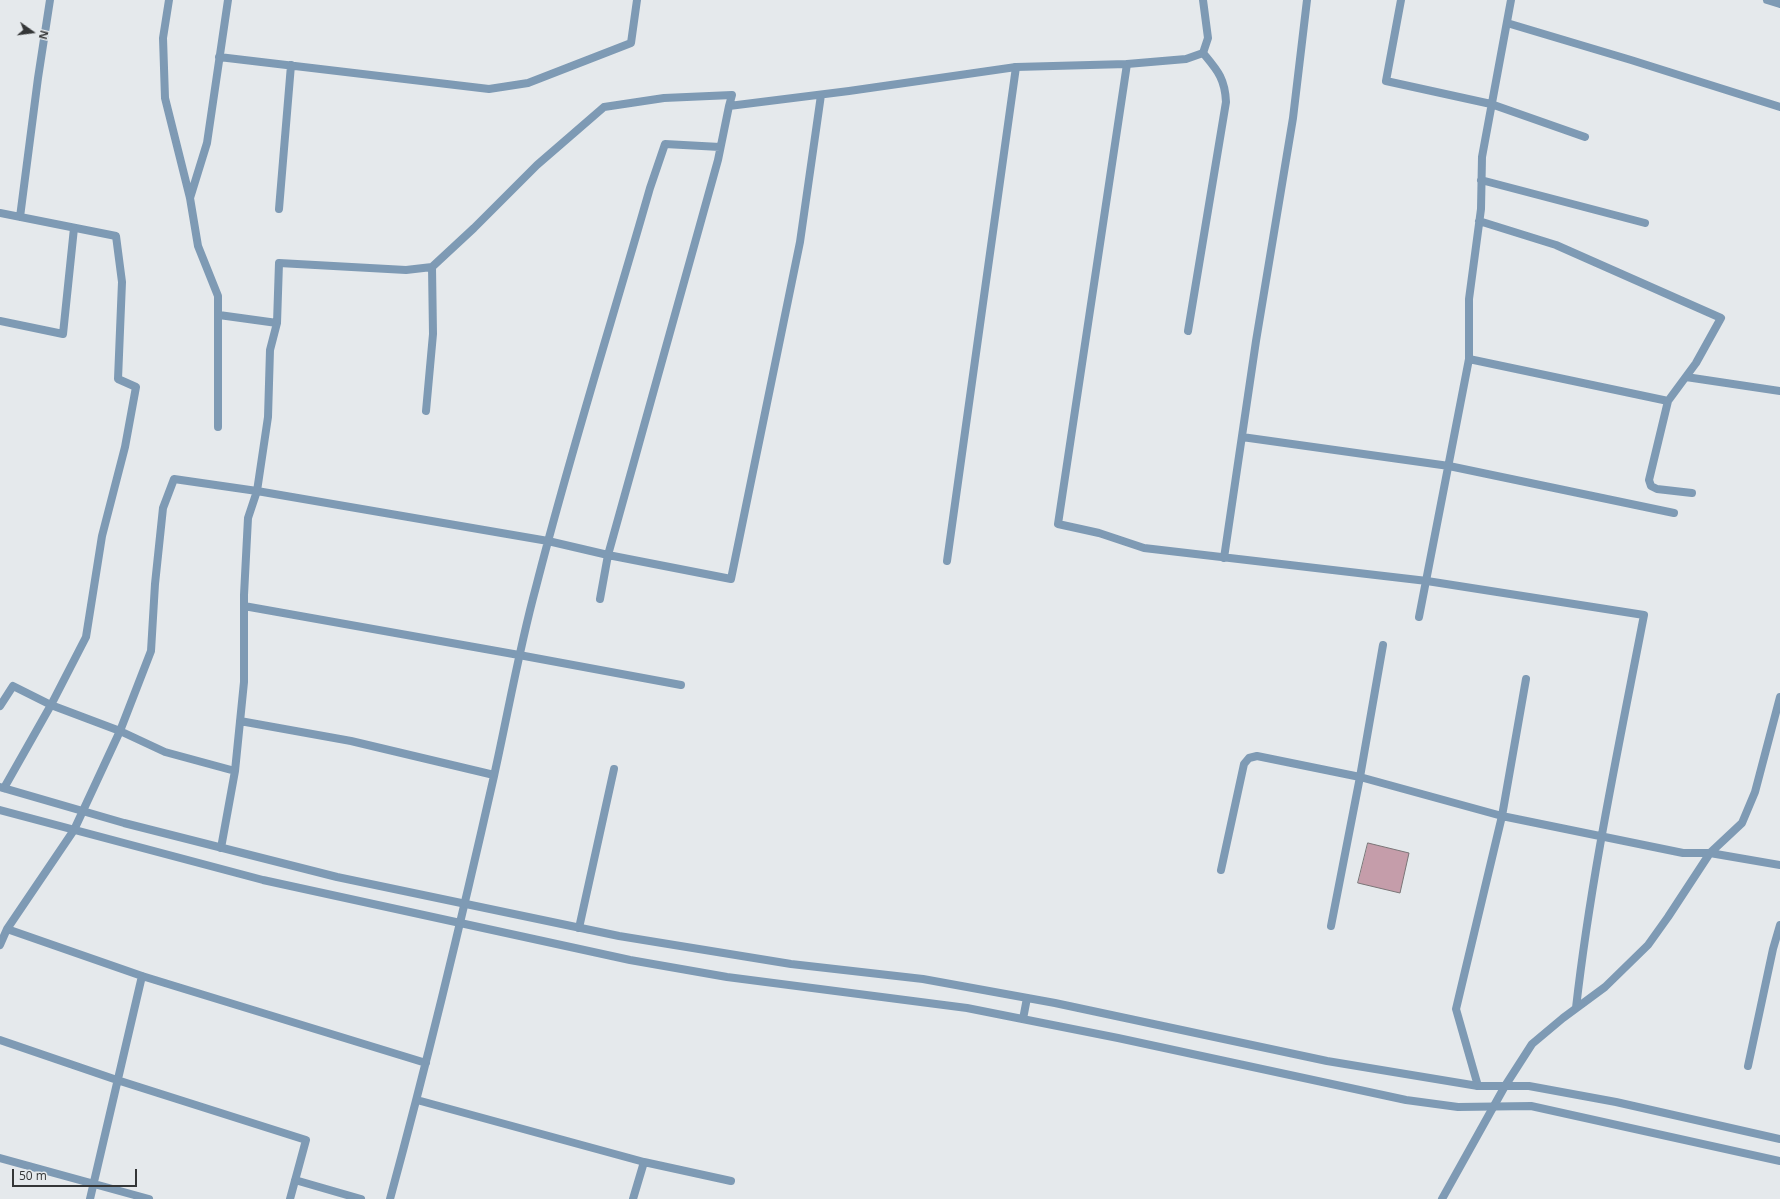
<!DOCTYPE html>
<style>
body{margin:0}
#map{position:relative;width:1780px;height:1199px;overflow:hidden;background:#e5e9ec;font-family:"Open Sans",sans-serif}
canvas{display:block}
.north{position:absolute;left:12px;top:12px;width:40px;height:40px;-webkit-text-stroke:3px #e5e9ec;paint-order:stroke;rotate:104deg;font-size:11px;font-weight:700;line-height:16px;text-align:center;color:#343637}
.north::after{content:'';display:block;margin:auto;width:14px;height:18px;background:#343637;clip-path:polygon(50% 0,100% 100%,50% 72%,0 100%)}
.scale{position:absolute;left:12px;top:1169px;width:125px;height:18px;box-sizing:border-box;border:2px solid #343637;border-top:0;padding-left:5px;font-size:12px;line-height:14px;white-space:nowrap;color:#343637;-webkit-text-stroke:3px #e5e9ec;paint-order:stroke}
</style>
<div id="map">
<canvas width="1780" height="1199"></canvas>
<div class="north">N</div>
<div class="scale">50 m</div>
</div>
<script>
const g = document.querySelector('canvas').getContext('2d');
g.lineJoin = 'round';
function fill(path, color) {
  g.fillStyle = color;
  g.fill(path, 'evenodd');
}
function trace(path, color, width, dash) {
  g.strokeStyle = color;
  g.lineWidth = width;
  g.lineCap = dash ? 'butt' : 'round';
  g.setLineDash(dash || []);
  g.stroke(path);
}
const building = new Path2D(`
 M 1368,843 L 1409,853 L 1400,893 L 1358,883 Z`);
fill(building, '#c59daa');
trace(building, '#7a7577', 1);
trace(new Path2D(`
 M 1188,331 L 1226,102 C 1225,78 1217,70 1203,53
 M 947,561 L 1016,67
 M 519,655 L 681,685
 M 579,928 L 614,769`), '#7e9ab4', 8);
trace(new Path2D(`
 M 169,0 L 163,38 L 165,98 L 190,198 L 198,246 L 218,296 L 218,427
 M 1401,0 L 1386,81 L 1491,104 L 1585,137
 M 1767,0 L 1780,4
 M 1507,23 L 1631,60 L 1780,107
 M 219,57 L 489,89 L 528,83 L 631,43 L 637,0
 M 1127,64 L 1058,524 L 1099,533 L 1144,548 L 1427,581 L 1644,615 C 1619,745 1591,876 1576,1008
 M 1481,180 L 1645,223
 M 190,198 L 207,143 L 228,0
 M 279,209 L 291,65
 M 0,213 L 116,236 L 122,282 L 118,379 L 136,387 L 125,447 L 102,536 L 86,637 L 51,705 L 4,788
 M 20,217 L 38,78 L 50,0
 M 219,315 L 277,323
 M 0,321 L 63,334 L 74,228
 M 1469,359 L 1668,401 L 1696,363 L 1721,318 L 1556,245 L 1479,221
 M 1686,377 L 1780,391
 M 1668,401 L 1649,480 L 1651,486 L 1657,489 L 1692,493
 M 426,411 L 433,334 L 432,267
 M 1242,437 L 1449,466 L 1674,513
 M 1224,558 L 1256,341 L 1293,118 L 1307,0
 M 600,599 L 608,555 L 718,160 L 729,106 L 849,91 L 1016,67 L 1127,64 L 1186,59 L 1203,53 L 1208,38 L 1203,0
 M 244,606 L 519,655
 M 1419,617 L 1469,359 L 1469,299 L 1481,209 L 1482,157 L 1511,0
 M 0,706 L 13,686 L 51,705 L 120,731 L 165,752 L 235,771
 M 240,721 L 351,741 L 494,775
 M 221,848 L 235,771 L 244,682 L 244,595 L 248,518 L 257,491 L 268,417 L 270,350 L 277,323 L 279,263 L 406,270 L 432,267 L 474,228 L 537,165 L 604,107 L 664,98 L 732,95 L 729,106
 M 1221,870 L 1244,764 L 1249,758 L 1257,756 L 1360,777 L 1502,816 L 1683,853 L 1710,853 L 1780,865
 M 1331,926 L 1360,777 L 1383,645
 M 7,929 L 142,976 L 426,1063
 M 0,945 L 7,929 L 74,830 L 120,731 L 151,651 L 155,584 L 163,508 L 174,479 L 257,491 L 548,541 L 608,555 L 731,579 L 800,242 L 821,95
 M 0,1040 L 117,1080 L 306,1140 L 290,1199
 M 1748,1066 L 1773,949 L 1780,925
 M 1478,1086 L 1456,1009 L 1502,816 L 1526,679
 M 417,1100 L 644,1162 L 633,1199
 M 0,1158 L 149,1199
 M 644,1162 L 731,1181
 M 295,1180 L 361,1199
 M 90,1199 L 142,976
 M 390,1199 C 428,1059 462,918 494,776 C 508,713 519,649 536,587 C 570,453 612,321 650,188 L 665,144 L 720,147
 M 1442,1199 L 1505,1086 L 1532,1044 L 1563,1018 L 1605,987 L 1648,945 L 1668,917 L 1710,853 L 1742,823 L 1755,792 L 1780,697`), '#7e9ab4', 8);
trace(new Path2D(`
 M 0,787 L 124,823 L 337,877 L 619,936 L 791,964 L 923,979 L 1055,1003 L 1327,1061 L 1478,1086 L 1529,1086 L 1616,1102 L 1780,1139
 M 0,810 L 263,880 L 630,960 L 727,977 L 967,1008 L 1118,1038 L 1406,1100 L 1458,1107 L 1531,1106 L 1780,1161
 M 1023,1019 L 1027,998`), '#7e9ab4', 8);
</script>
